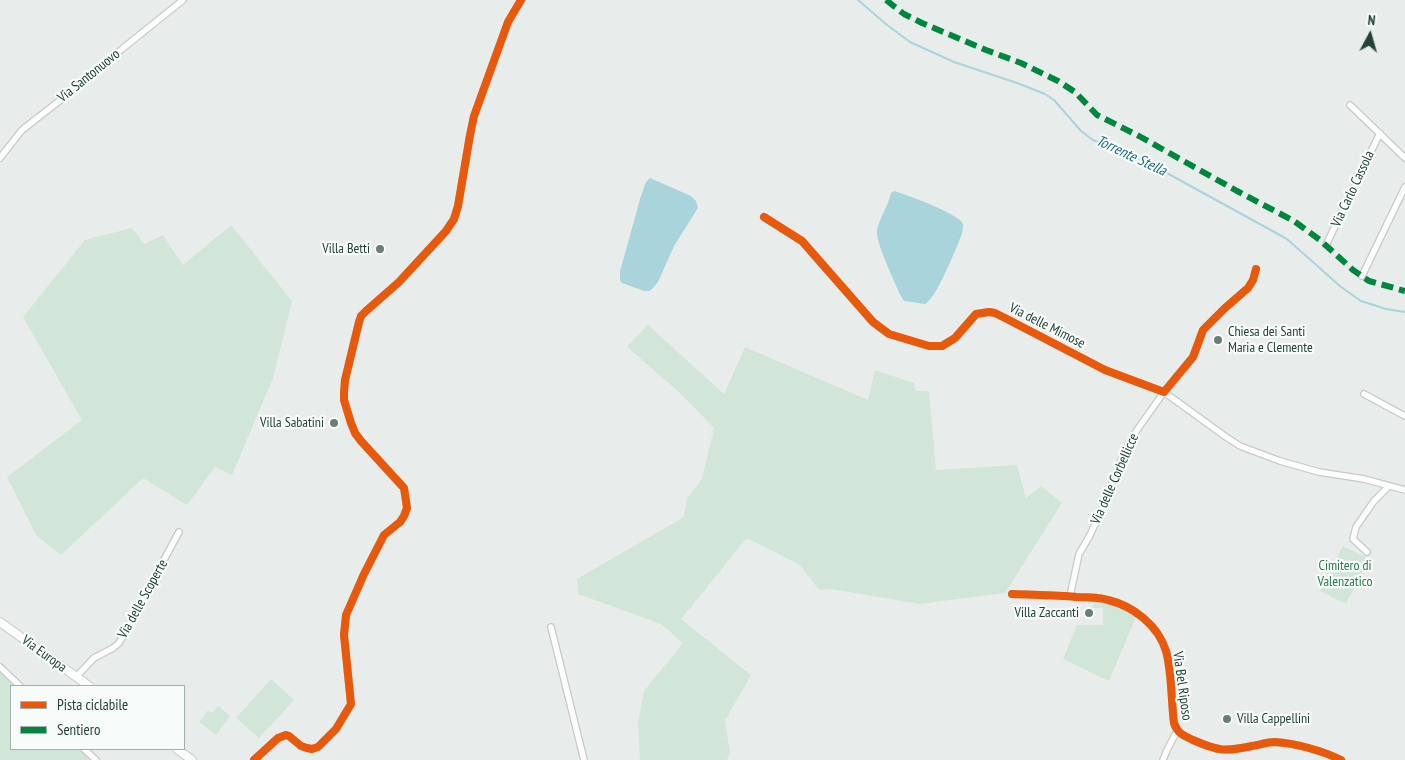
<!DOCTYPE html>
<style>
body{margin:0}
#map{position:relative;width:1405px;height:760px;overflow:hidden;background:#e8edeb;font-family:"PT Sans Narrow",sans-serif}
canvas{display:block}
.legend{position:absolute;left:10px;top:685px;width:175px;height:65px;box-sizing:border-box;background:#f7fbf9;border:1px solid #a3b1ad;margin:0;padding:6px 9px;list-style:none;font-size:15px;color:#24423a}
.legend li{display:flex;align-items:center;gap:10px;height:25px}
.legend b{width:25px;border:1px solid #a3b1ad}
.north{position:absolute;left:1345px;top:10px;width:50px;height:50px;-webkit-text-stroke:4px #f7fbf9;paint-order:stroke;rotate:6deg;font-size:14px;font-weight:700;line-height:20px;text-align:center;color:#24423a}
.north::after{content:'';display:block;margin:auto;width:18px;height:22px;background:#24423a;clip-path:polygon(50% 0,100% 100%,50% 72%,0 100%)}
</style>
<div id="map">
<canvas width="1405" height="760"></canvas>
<ul class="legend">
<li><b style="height:6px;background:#e8590c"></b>Pista ciclabile</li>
<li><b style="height:6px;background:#00873e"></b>Sentiero</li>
</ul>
<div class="north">N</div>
</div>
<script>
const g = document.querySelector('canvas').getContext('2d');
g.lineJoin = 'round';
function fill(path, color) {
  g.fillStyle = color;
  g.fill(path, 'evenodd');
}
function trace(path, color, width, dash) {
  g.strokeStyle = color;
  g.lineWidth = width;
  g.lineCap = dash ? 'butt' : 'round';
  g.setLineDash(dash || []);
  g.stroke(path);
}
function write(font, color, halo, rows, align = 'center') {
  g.font = font + ' "PT Sans Narrow",sans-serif';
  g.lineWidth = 4.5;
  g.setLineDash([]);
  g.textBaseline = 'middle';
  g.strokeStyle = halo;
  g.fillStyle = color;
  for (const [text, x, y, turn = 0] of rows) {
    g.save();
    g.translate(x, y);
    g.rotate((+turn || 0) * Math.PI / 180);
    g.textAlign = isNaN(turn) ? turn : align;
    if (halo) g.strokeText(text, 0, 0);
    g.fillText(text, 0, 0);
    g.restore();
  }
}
fill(new Path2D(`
 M 231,225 L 292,301 L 273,378 L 232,475 L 215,467 L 187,505 L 143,478 L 61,555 L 36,535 L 7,477 L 82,420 L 23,317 L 85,240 L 132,228 L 144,244 L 163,235 L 183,265 Z
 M 648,325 L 724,394 L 745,347 L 868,400 L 875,370 L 914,383 L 915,391 L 929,391 L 936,470 L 1017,465 L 1026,498 L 1041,486 L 1062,503 L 1005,593 L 920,604 L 832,589 L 819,590 L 800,565 L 747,538 L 681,619 L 751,675 L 725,721 L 730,753 L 727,760 L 640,760 L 638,722 L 644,691 L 683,643 L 661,624 L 578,594 L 577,579 L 684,517 L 687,498 L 702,479 L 714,428 L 679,392 L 627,347 Z
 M 1343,546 L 1369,559 L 1346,604 L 1320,591 Z
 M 1094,601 C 1115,602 1119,606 1136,617 L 1109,681 L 1063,659 L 1077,625 L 1103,625 L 1103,608 L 1093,608 Z
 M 0,672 L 15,686 L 11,686 L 11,749 L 80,749 L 91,760 L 0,760 Z
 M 271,679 L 294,700 L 259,738 L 236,718 Z
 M 218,706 L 230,716 L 216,735 L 199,722 L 208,710 L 212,713 Z`), '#d1e6d8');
fill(new Path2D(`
 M 650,178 L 691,196 L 696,201 L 698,208 L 674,246 L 658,282 L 652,289 L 649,291 L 644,291 L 622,283 L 620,280 L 620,271 L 641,196 L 646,182 Z
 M 894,191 C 908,195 953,212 962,222 C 964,226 963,229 962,234 C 956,248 937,298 925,304 L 904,301 L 899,293 C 894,279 875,242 877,230 C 880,217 888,206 891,193 Z`), '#a9d4db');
trace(new Path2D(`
 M 858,0 L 887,25 L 910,42 L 954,62 L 1017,83 L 1045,94 L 1054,100 L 1081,131 L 1093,140 L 1145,161 L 1287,239 L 1341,287 L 1361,301 L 1386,309 L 1405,312`), '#a9d4db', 2);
const minor = new Path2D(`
 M 1350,105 L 1405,158
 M 0,158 L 22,130 L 81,84 L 122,49 L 183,0
 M 764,217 L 802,241 L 873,322 L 889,334 L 929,346 L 942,346 L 955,338 L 976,314 L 989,312 L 995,313 L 1007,319 L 1105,370 L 1164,392 L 1193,357 L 1203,330 L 1225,308 L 1248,288 L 1253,280 L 1256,269
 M 1326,245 L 1380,133
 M 1362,276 L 1405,187
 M 1364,394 L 1405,416
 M 1367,552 L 1353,539 L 1356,527 L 1374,501 L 1388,487
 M 1012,594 C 1034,595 1055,595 1077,597 C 1087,597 1098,597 1108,600 C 1133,606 1158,625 1166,651 C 1172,672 1171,700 1174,723 C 1177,733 1184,736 1193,740 C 1218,751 1225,752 1252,746 C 1259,745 1267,742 1275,742 C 1294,743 1324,751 1341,760
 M 1070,596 L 1079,554 L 1089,537 L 1103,507 L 1126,448 L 1137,430 L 1164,392 L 1226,437 L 1240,446 L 1280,461 L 1319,472 L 1364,479 L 1405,490
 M 551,627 L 584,760
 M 0,667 L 20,686
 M 76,677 L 94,658 L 113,648 L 119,643 L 179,532
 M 84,749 L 96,760
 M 254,760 L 278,738 L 286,735 L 289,736 L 301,746 L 307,748 L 312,749 L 318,747 L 336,729 L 351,704 L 344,635 L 346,615 L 364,574 L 384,535 L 400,522 L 404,516 L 407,508 L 404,488 L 361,441 L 355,433 L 351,423 L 344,400 L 344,392 L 345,380 L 359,322 L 361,316 L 366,311 L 399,282 L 446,231 L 454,219 L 458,206 L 470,135 L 474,116 L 508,22 L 521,0
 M 1163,760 L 1167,750 L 1177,731`);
const secondary = new Path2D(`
 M 0,622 L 89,686
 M 177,749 L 192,760`);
trace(minor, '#c5cac8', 8);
trace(secondary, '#c3cbc8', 10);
trace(minor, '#fcfcfc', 5.5);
trace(secondary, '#fcfcfc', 8);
trace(new Path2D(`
 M 886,0 L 904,14 L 922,23 L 986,50 L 1021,63 L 1058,81 L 1075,92 L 1097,115 L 1139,136 L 1237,191 L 1294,221 L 1320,240 L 1353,270 L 1369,281 L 1405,291`), '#00873e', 6, [12, 6]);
trace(new Path2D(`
 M 764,217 L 802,241 L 873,322 L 889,334 L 929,346 L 942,346 L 955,338 L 976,314 L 989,312 L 995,313 L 1007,319 L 1105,370 L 1164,392 L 1193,357 L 1203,330 L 1225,308 L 1248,288 L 1253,280 L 1256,269
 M 1012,594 C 1034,595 1055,595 1077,597 C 1087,597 1098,597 1108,600 C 1133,606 1158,625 1166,651 C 1172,672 1171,700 1174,723 C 1177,733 1184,736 1193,740 C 1218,751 1225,752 1252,746 C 1259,745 1267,742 1275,742 C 1294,743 1324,751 1341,760
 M 254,760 L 278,738 L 286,735 L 289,736 L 301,746 L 307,748 L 312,749 L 318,747 L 336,729 L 351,704 L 344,635 L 346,615 L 364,574 L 384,535 L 400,522 L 404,516 L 407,508 L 404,488 L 361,441 L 355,433 L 351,423 L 344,400 L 344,392 L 345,380 L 359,322 L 361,316 L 366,311 L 399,282 L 446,231 L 454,219 L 458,206 L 470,135 L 474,116 L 508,22 L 521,0`), '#e8590c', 8);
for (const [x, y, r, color] of [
 [380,249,5,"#697e78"],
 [1218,340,5,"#697e78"],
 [334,423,5,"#697e78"],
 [1089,613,5,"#697e78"],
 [1227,719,5,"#697e78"]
]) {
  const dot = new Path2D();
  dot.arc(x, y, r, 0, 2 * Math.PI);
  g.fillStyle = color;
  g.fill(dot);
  trace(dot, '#f7fbf9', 2);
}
write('14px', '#24423a', '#f7fbf9', [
 ["Via Santonuovo",89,76,-39],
 ["Via Carlo Cassola",1353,189,-65],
 ["Via delle Mimose",1047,326,27],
 ["Via delle Corbellicce",1115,479,-66],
 ["Via delle Scoperte",143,599,-61],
 ["Via Europa",44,654,36],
 ["Via Bel Riposo",1182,686,82]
]);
write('14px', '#24423a', '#f7fbf9', [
 ["Villa Betti",370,249],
 ["Chiesa dei Santi",1228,332,"left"],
 ["Maria e Clemente",1228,348,"left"],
 ["Villa Sabatini",324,423],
 ["Villa Zaccanti",1079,613],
 ["Villa Cappellini",1237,719,"left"]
], 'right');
write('14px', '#2d7a4b', '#f7fbf9', [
 ["Cimitero di",1345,566],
 ["Valenzatico",1345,582]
]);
write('italic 15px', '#1c6f80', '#f7fbf9', [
 ["Torrente Stella",1131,156,25]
]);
</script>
